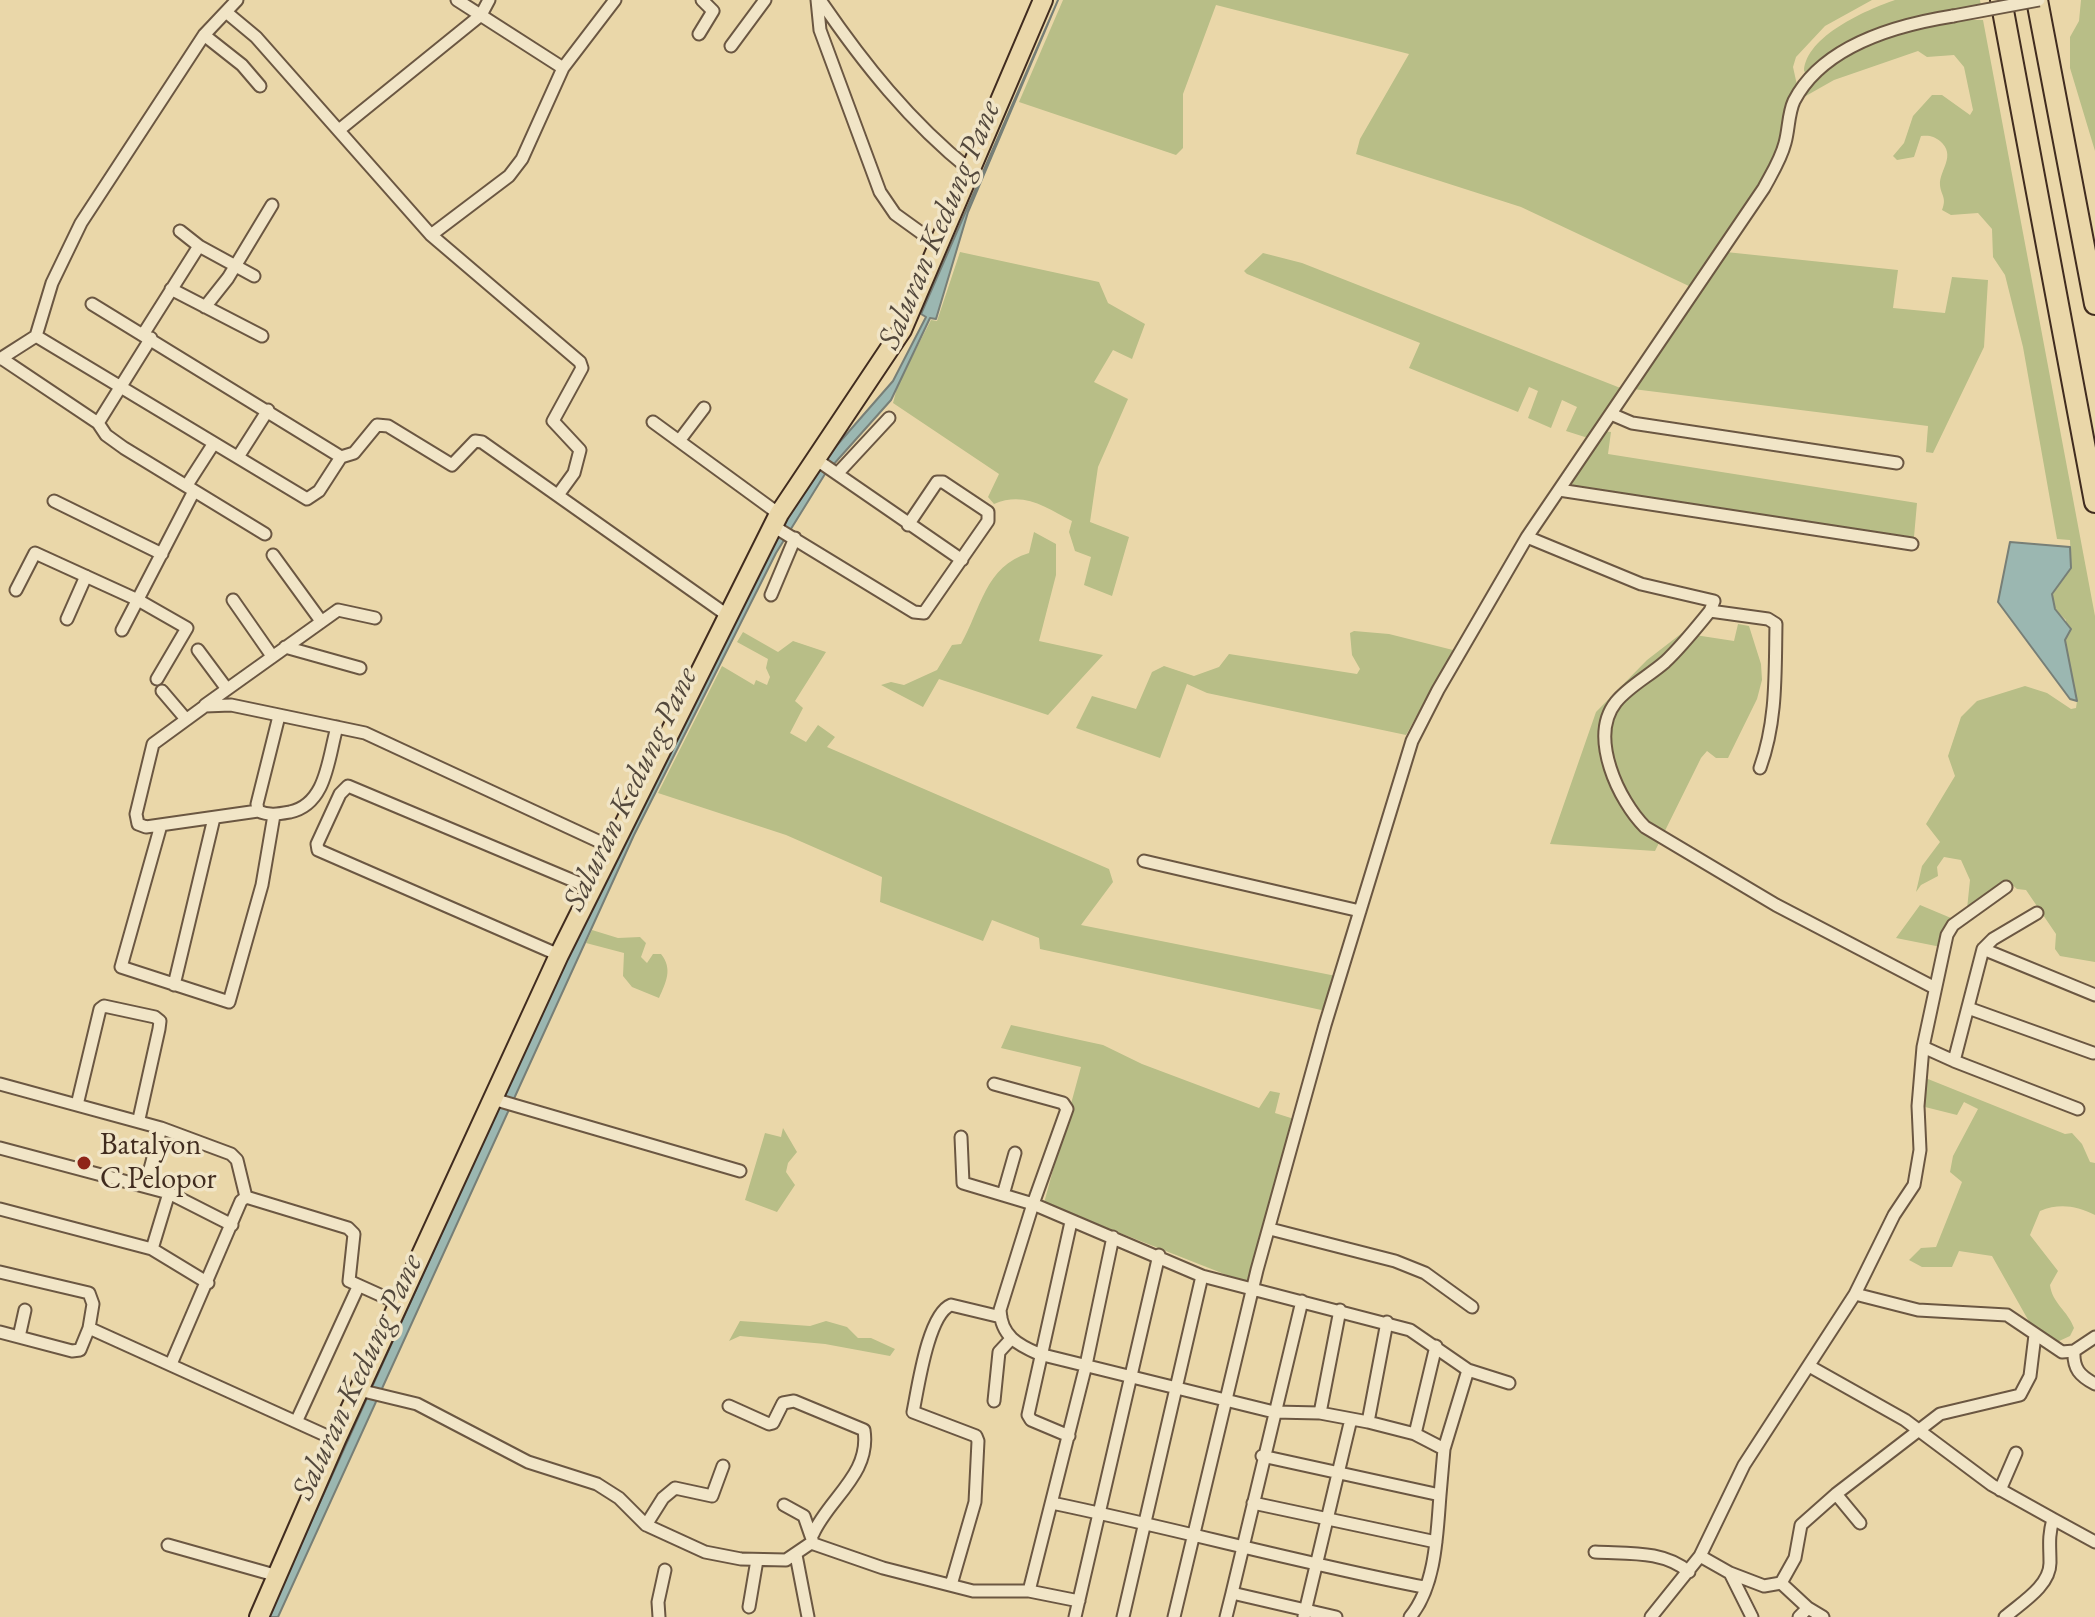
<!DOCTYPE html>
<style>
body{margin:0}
canvas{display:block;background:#ead7a9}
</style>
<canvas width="2095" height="1617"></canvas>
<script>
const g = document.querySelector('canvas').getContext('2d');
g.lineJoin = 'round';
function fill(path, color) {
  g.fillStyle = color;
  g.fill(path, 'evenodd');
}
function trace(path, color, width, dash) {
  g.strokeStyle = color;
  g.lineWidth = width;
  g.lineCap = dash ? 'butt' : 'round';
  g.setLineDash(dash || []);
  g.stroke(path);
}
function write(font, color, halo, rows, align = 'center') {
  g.font = font + ' "EB Garamond",serif';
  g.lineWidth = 7;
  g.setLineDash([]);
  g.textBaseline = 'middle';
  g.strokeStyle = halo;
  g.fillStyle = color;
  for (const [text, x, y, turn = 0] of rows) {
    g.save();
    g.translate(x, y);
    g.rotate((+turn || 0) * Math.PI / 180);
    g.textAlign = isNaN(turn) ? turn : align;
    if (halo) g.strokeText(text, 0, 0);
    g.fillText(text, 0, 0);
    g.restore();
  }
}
fill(new Path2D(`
 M 1063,0 L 1872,0 L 1825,26 L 1796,57 L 1793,67 L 1797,85 L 1772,163 L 1691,287 L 1521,207 L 1356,154 L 1360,139 L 1409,54 L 1216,5 L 1183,94 L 1183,148 L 1176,155 L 1019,102 Z
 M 1895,0 L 1980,0 L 1981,6 L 1908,20 L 1807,74 L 1804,71 C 1806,36 1866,10 1895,0 Z
 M 2081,0 L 2095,0 L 2095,151 L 2070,68 L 2070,37 L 2079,21 Z
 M 1948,20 L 1983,20 L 2095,616 L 2095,962 L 2060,956 L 2055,949 L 2056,934 L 2026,890 L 2017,889 L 2009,882 L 1967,909 L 1970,880 L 1961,860 L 1944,857 L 1937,867 L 1938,876 L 1921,885 L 1916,892 L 1922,866 L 1940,842 L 1926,824 L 1955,776 L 1948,756 L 1961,717 L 1977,701 L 2025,686 L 2047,693 L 2071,709 L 2076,708 L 2077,701 L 2065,640 L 2066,620 L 2054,609 L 2052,594 L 2071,568 L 2070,540 L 2057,539 L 2023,347 L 2005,275 L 1993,257 L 1992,229 L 1978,213 L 1951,215 L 1942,210 C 1947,197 1941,196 1940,185 C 1939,170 1957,156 1940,141 C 1934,136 1929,135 1921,136 L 1914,157 L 1897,160 L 1893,156 L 1904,143 L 1913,116 L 1932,95 L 1942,95 L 1970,115 L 1973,110 L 1964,67 L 1954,55 L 1927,57 L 1918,51 L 1834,80 L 1804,97 C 1839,47 1891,34 1948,20 Z
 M 960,252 L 1099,282 L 1108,303 L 1145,324 L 1132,359 L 1113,350 L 1094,382 L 1128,399 L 1098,467 L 1090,522 L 1129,537 L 1112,596 L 1084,585 L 1091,557 L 1075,551 L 1069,532 L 1072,521 C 1046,508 1025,491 994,504 L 988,497 L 999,474 L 893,403 L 898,384 L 931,320 L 937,321 Z
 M 1726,252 L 1898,270 L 1893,308 L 1945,313 L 1952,277 L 1988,280 L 1984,347 L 1933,453 L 1926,452 L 1928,426 L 1633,389 Z
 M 1263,253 L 1302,263 L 1623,389 L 1588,438 L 1566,431 L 1577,407 L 1562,400 L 1551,428 L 1528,418 L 1538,391 L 1529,387 L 1518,412 L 1409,368 L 1420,343 L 1247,274 L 1244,271 Z
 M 1604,431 L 1611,432 L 1608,454 L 1917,503 L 1914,537 L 1565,487 Z
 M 1034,532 L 1056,544 L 1056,575 L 1039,641 L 1103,655 L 1048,715 L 939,679 L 923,707 L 881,685 L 891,682 L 904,685 L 937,670 L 952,645 L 961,644 C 981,609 985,566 1029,553 Z
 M 1738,624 L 1749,626 L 1761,664 L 1762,680 L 1757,699 L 1728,758 L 1716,758 L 1707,751 L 1701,758 L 1655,851 L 1550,844 L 1596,712 L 1647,660 L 1682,633 L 1734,641 Z
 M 1354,631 L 1389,634 L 1453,650 L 1406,735 L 1207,693 L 1187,684 L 1160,758 L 1076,728 L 1092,696 L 1136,709 L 1152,672 L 1164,666 L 1194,676 L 1219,667 L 1229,654 L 1357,674 L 1360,669 L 1352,655 L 1350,633 Z
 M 743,632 L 778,652 L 793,641 L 826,652 L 795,701 L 803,708 L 790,733 L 806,742 L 818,725 L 835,737 L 827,747 L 1109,869 L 1113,882 L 1081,925 L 1336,976 L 1326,1011 L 1040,949 L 1039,938 L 992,920 L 983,941 L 880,902 L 882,877 L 786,835 L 658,793 L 722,666 L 754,685 L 756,680 L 767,685 L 770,677 L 766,668 L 768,659 L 737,642 Z
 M 1920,905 L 1951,918 L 1941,947 L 1896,938 Z
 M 592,930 L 618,938 L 640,937 L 646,943 L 641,957 L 647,963 L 653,954 L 661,954 C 673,969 666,982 659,998 L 632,987 L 623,976 L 624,953 L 586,943 Z
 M 1011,1025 L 1103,1045 L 1142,1064 L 1259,1108 L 1270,1091 L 1280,1093 L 1275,1113 L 1294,1119 L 1247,1283 L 1044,1203 L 1081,1067 L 1001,1048 Z
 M 1923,1077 L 2065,1134 L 2072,1133 L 2082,1144 L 2090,1162 L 2095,1163 L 2095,1215 C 2076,1206 2060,1203 2040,1211 L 2030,1235 L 2058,1271 L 2050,1285 C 2052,1303 2068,1311 2074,1328 L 2070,1336 L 2057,1342 L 2031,1325 L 1992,1256 L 1959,1251 L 1952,1267 L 1922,1267 L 1909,1260 L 1921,1248 L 1936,1247 L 1962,1182 L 1950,1172 L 1953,1156 L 1978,1109 L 1964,1102 L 1957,1115 L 1925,1107 Z
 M 783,1128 L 797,1152 L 788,1163 L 786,1172 L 795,1185 L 777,1212 L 745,1200 L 765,1133 L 781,1137 Z
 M 740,1321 L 810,1326 L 826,1321 L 847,1327 L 858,1338 L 871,1338 L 895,1349 L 890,1356 L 825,1344 L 740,1336 L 729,1341 Z`), '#b8be87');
const water = new Path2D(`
 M 1058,0 L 968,212 L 936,319 L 930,318 L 891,400 L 825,474 L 776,553 L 634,835 L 278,1617 L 268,1617 L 562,967 L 787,515 L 831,452 L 893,381 L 926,317 L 921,314 Z
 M 2010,542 L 2070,547 L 2071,568 L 2052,594 L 2055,609 L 2071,629 L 2065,640 L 2077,701 L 2070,699 L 1998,602 Z`);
fill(water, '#9bb7b1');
trace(water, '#777f77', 2);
const street = new Path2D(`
 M 457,0 L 563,68
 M 817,0 L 820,30 L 880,192 L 895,214 L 938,245
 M 820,0 C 863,63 910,122 970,170
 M 226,12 L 256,37 L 431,235 L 580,362 L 582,368 L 553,421 L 580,450 L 574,473 L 558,495
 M 699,34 L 713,11 L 702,0
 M 204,35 L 242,65 L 260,86
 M 731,46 L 765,0
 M 339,130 L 481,15 L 489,0
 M 180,231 L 199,246
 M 431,235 L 509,176 L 522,159 L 563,68 L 615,0
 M 171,289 L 262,336
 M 92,304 L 341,457
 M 205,307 L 228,278 L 272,205
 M 144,333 L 199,246 L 254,276
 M 36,336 L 307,499 L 319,491 L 341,457 L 354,453 L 377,425 L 388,426 L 452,465 L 475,441 L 482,442 L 727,615
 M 151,338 L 98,423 L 106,435 L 124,448 L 265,534
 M 1,358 L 98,423
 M 0,359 L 36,336 L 52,283 L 81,223 L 204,35 L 237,0
 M 704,408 L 679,441 L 779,514
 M 1611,414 L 1632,423 L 1897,463
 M 653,422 L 679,441
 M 238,457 L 268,410
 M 814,458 L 962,560
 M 837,474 L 889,418
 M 187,485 L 214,443
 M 1559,490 L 1912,544
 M 54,501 L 162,554
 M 773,526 L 914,612 L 924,613 L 988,521 L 988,512 L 943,482 L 937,482 L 908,525
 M 1527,537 L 1641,584 L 1714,601 L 1710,611 C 1696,628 1681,647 1665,662 C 1649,676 1629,686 1616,702 C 1588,737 1619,801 1645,827 L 1776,905 L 1935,988
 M 273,555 L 321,621
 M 16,590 L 35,553 L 138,600 L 187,628 L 157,679
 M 771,595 L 795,538
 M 233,600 L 272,656
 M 1710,611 L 1768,619 L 1776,624 C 1775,674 1777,721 1760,768
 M 67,619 L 86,576
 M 122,630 L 194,491
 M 285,647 L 360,668
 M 198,650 L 227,689
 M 162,691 L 185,718
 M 205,705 L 338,610 L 375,618
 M 279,716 L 257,804 L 258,811 C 269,816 279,814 290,812 C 327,804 328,758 337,727
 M 258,811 L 146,827 L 138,824 L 136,814 L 153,744 L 205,706 L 231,705 L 365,733 L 613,848
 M 161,825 L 121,967 L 229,1002 L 262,885 L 274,815
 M 1144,861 L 1360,911
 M 1983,949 L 2095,995
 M 559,955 L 318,850 L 317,844 L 340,794 L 348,786 L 593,889
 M 174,985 L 214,818
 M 1968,1008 L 2093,1053
 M 1923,1047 L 1954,1061 L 1983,949 L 1993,939 L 2037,913
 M 1954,1061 L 2078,1109
 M 0,1084 L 161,1128 L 146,1184
 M 994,1084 L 1063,1103 L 1067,1109 L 1033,1204 L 1202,1276 L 1410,1330 L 1468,1370 L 1509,1383
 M 493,1099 L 740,1171
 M 77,1105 L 100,1009 L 104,1006 L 155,1017 L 160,1021 L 159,1029 L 139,1119
 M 161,1128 L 231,1154 L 237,1160 L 246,1197
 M 961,1137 L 963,1183 L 1033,1204 L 1000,1310 C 1001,1336 1018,1345 1039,1354 L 1274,1412 L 1320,1413 L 1368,1422 L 1415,1434 L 1444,1449 L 1440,1495 L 1262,1456
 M 0,1148 L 169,1193 L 152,1249
 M 169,1193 L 232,1225
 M 1003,1195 L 1015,1153
 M 0,1209 L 152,1249 L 208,1283
 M 1270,1229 L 1395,1261 L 1425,1273 L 1472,1307
 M 0,1272 L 89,1293 L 93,1304 L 89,1328
 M 1855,1294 L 1918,1310 L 2007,1315 L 2062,1352 L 2074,1351 L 2095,1337
 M 1302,1301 L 1232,1593 L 1336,1617
 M 0,1332 L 72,1351 L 80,1350 L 89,1328 L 336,1440
 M 19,1337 L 25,1310
 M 2074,1351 C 2073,1369 2080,1376 2095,1384
 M 171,1364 L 241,1201 L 246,1197 L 348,1228 L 354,1234 L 349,1281 L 400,1304
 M 1809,1366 L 1905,1420 L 1992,1485 L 2053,1519 C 2048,1538 2050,1545 2050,1563 C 2050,1586 2021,1603 2005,1617
 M 359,1390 L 417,1404 L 528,1462 L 597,1484 L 619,1498 L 646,1525 L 705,1552 L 741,1559 L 786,1560 L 811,1543 L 883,1568 L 973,1591 L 1029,1591 L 1079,1601
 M 994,1401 L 999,1352 L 1011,1339
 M 729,1406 L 769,1424 L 773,1423 L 783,1403 L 794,1401 L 864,1430 C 871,1474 829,1498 813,1534
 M 1320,1413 L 1340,1310
 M 297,1420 L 358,1287
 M 1368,1422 L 1387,1322
 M 1415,1434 L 1436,1346
 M 1069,1436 L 1031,1420 L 1028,1415 L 1071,1222
 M 1444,1449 L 1468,1370
 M 2000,1490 L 2016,1453
 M 1052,1503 C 1177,1529 1300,1563 1424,1587
 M 1253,1503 L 1436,1542
 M 784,1505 L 804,1516 L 812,1539
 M 2053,1519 L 2095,1542
 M 1860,1523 L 1836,1494 L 1940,1414 L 2020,1395 L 2030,1376 L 2035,1335
 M 646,1525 L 663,1498 L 675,1488 L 712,1496 L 723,1466
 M 168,1545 L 278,1576
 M 1595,1552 C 1628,1554 1663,1550 1689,1572
 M 796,1555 L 808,1617
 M 1700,1556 L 1730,1573 L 1752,1617
 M 1730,1573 L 1764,1586 L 1781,1583
 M 951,1585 L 975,1502 L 978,1441 L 976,1436 L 913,1412 C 918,1388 928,1314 951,1305 L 1001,1317
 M 1029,1591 L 1086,1365 L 1113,1237
 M 749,1607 L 757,1560
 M 1808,1608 L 1781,1583 L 1795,1558 L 1801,1525 L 1836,1494
 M 1304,1616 L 1351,1419
 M 659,1617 L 658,1602 L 665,1570
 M 1075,1617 L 1159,1255
 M 1123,1617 L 1202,1276
 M 1174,1617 L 1257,1270 L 1325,1025 L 1412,741 L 1438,690 L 1527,537 L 1764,188 C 1772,173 1781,159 1785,143 C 1789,129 1788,114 1794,101 C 1823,45 1896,25 1953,16
 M 1226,1617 L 1232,1593
 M 1410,1617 C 1436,1586 1437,1533 1440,1495
 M 1651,1617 L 1700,1556 L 1744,1465 L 1855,1294 L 1894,1215 L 1914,1185 L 1920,1150 L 1918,1106 L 1923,1047 L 1947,935 L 1953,925 L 2006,887
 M 1799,1617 L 1808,1608 L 1823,1617`);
const primary = new Path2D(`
 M 259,1617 L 336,1440 L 559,955 L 779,514 L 902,330 L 1043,0`);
const highway = new Path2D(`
 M 2001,0 L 2095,502
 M 2037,0 L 2095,304`);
trace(street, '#6b5742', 15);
trace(primary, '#412c1f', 22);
trace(highway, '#412c1f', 24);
trace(street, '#f1e5c7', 11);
trace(primary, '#ead7a9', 18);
trace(highway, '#ead7a9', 20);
const streetBridge = new Path2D(`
 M 1953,16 L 2039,0`);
trace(streetBridge, '#6b5742', 15, []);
trace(streetBridge, '#f1e5c7', 11);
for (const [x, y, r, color] of [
 [84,1163,8,"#8f2418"]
]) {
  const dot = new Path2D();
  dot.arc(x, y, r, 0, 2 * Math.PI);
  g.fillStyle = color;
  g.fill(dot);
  trace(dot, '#f1e5c7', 3);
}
write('30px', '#412c1f', '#f1e5c7', [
 ["Batalyon",100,1146],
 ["C Pelopor",100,1180]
], 'left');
write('italic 32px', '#53483c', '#f1e5c7', [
 ["Saluran Kedung Pane",940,225,-67],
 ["Saluran Kedung Pane",631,789,-64],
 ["Saluran Kedung Pane",358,1377,-65]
]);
</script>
